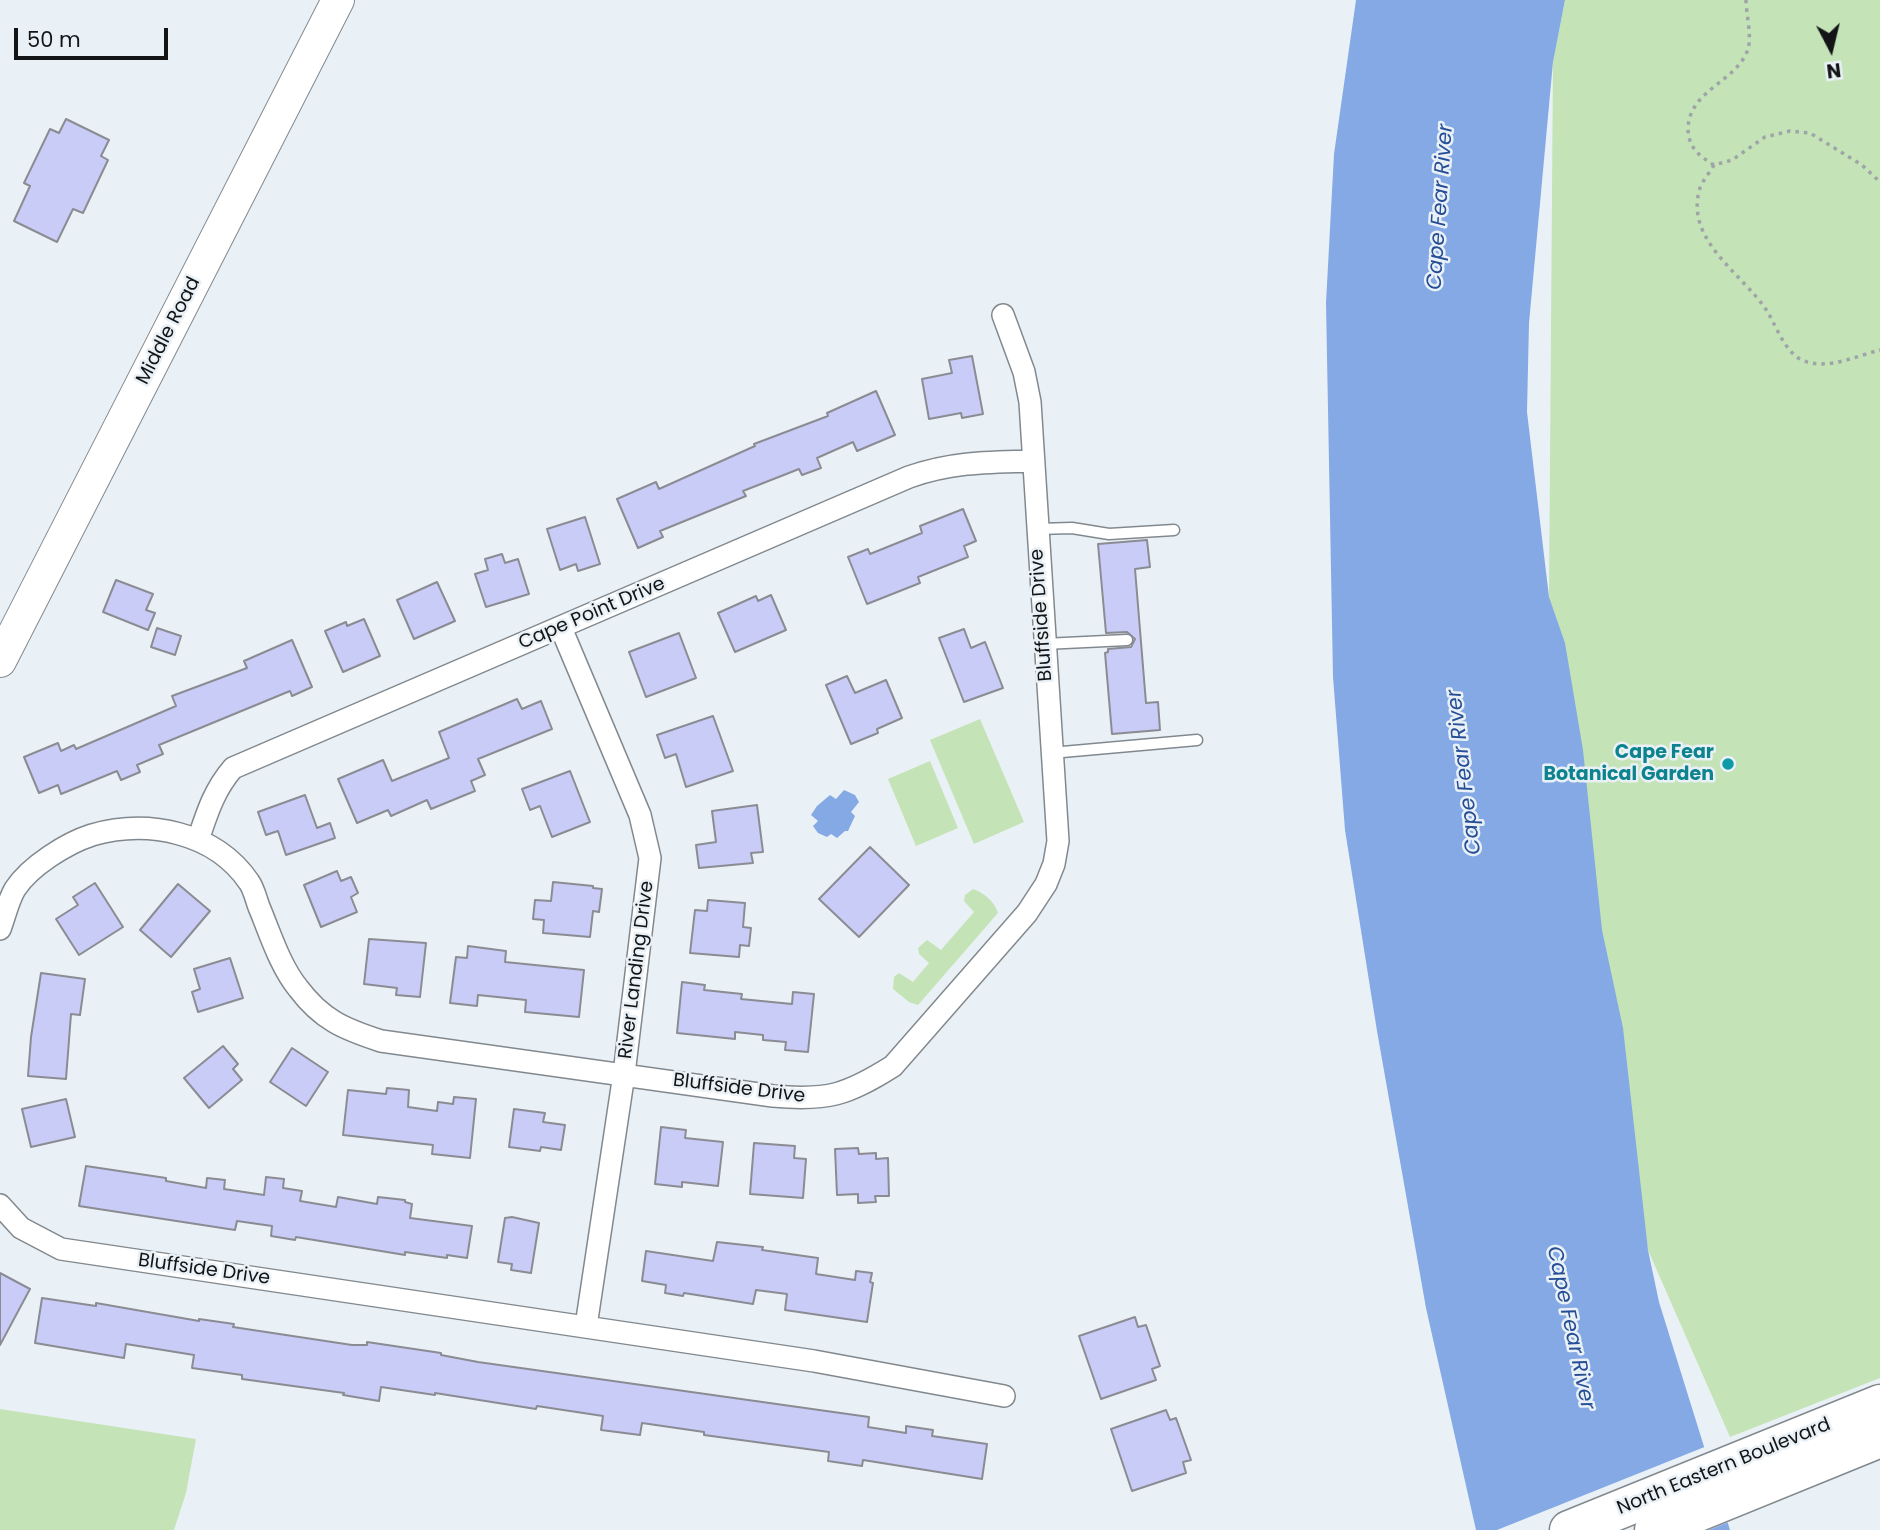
<!DOCTYPE html>
<style>
body{margin:0}
#map{position:relative;width:1880px;height:1530px;overflow:hidden;background:#eaf1f6;font-family:Poppins,sans-serif}
canvas{display:block}
.north{position:absolute;left:1796px;top:14px;width:70px;height:70px;-webkit-text-stroke:5px #eaf1f6;paint-order:stroke;rotate:173deg;font-size:19px;font-weight:700;line-height:28px;text-align:center;color:#121416}
.north::after{content:'';display:block;margin:auto;width:24px;height:32px;background:#121416;clip-path:polygon(50% 0,100% 100%,50% 72%,0 100%)}
.scale{position:absolute;left:14px;top:28px;width:154px;height:32px;box-sizing:border-box;border:4px solid #121416;border-top:0;padding-left:9px;font-size:21px;line-height:24px;white-space:nowrap;color:#121416;-webkit-text-stroke:5px #eaf1f6;paint-order:stroke}
</style>
<div id="map">
<canvas width="1880" height="1530"></canvas>
<div class="north">N</div>
<div class="scale">50 m</div>
</div>
<script>
const g = document.querySelector('canvas').getContext('2d');
g.lineJoin = 'round';
function fill(path, color) {
  g.fillStyle = color;
  g.fill(path, 'evenodd');
}
function trace(path, color, width, dash) {
  g.strokeStyle = color;
  g.lineWidth = width;
  g.lineCap = dash ? 'butt' : 'round';
  g.setLineDash(dash || []);
  g.stroke(path);
}
function write(font, color, halo, rows, align = 'center') {
  g.font = font + ' Poppins,sans-serif';
  g.lineWidth = 5;
  g.setLineDash([]);
  g.textBaseline = 'middle';
  g.strokeStyle = halo;
  g.fillStyle = color;
  for (const [text, x, y, turn = 0] of rows) {
    g.save();
    g.translate(x, y);
    g.rotate((+turn || 0) * Math.PI / 180);
    g.textAlign = isNaN(turn) ? turn : align;
    if (halo) g.strokeText(text, 0, 0);
    g.fillText(text, 0, 0);
    g.restore();
  }
}
fill(new Path2D(`
 M 1565,0 L 1880,0 L 1880,1378 L 1730,1437 L 1648,1250 L 1549,597 L 1553,61 Z
 M 980,719 L 1024,822 L 974,844 L 930,740 Z
 M 930,761 L 958,828 L 916,846 L 888,779 Z
 M 973,889 C 983,892 995,902 998,913 L 918,1005 L 909,1002 L 893,989 L 894,977 L 899,973 L 913,982 L 929,963 L 919,954 L 918,948 L 927,940 L 941,950 L 974,912 L 964,901 L 965,895 Z
 M 0,1409 L 196,1439 L 186,1493 L 174,1530 L 0,1530 Z`), '#c4e3b7');
fill(new Path2D(`
 M 1356,0 L 1565,0 L 1553,62 L 1529,323 L 1527,412 L 1549,597 L 1565,643 L 1583,750 L 1602,930 L 1623,1028 L 1648,1250 L 1659,1302 L 1730,1530 L 1476,1530 L 1426,1308 L 1377,1031 L 1345,830 L 1333,677 L 1326,303 L 1334,154 Z
 M 844,790 L 855,795 L 859,802 L 851,812 L 855,816 L 848,831 L 845,831 L 837,838 L 831,834 L 827,837 L 818,833 L 813,826 L 818,821 L 811,815 L 817,806 L 830,795 L 836,799 Z`), '#85a9e5');
fill(new Path2D(`
 M 1707,1446 L 1731,1521 L 1709,1530 L 1497,1530 Z`), '#eaf1f6');
const building = new Path2D(`
 M 66,119 L 109,140 L 101,156 L 108,160 L 83,213 L 73,209 L 57,242 L 14,221 L 30,186 L 24,183 L 50,129 L 59,133 Z
 M 972,356 L 983,414 L 962,418 L 961,413 L 929,419 L 922,379 L 952,373 L 949,360 Z
 M 876,391 L 895,435 L 857,451 L 853,442 L 817,458 L 821,468 L 802,475 L 799,469 L 743,491 L 746,496 L 660,531 L 663,537 L 638,548 L 617,499 L 656,482 L 659,489 L 755,446 L 754,444 L 828,416 L 827,413 Z
 M 963,509 L 976,541 L 964,546 L 968,557 L 918,577 L 920,583 L 867,604 L 848,557 L 868,549 L 870,554 L 922,533 L 920,526 Z
 M 585,517 L 600,564 L 578,571 L 576,564 L 560,570 L 547,529 Z
 M 1147,540 L 1150,567 L 1135,569 L 1146,703 L 1158,702 L 1160,730 L 1112,734 L 1105,653 L 1108,652 L 1108,649 L 1131,647 L 1135,639 L 1127,632 L 1106,633 L 1098,544 Z
 M 502,554 L 505,563 L 518,559 L 529,594 L 486,607 L 475,574 L 488,570 L 485,559 Z
 M 116,580 L 153,594 L 146,610 L 155,613 L 148,630 L 103,612 Z
 M 437,582 L 455,621 L 414,639 L 397,600 Z
 M 771,595 L 786,630 L 735,652 L 718,613 L 756,596 L 758,601 Z
 M 364,619 L 380,656 L 343,672 L 325,631 L 346,622 L 347,626 Z
 M 157,628 L 181,636 L 175,655 L 151,647 Z
 M 964,629 L 971,648 L 985,642 L 1003,688 L 964,702 L 939,638 Z
 M 679,633 L 696,678 L 646,697 L 629,652 Z
 M 292,640 L 312,687 L 292,696 L 290,691 L 159,745 L 163,754 L 137,765 L 140,772 L 121,780 L 117,771 L 61,794 L 58,785 L 39,793 L 24,757 L 58,743 L 61,751 L 74,745 L 76,749 L 176,706 L 172,696 L 247,668 L 244,661 Z
 M 847,676 L 855,693 L 886,680 L 902,718 L 877,729 L 878,733 L 851,744 L 826,685 Z
 M 517,699 L 522,709 L 541,701 L 552,729 L 478,759 L 485,775 L 471,781 L 475,791 L 431,809 L 427,800 L 391,816 L 388,810 L 357,823 L 338,779 L 383,760 L 392,781 L 449,758 L 439,732 Z
 M 713,716 L 733,771 L 686,787 L 676,754 L 665,758 L 657,735 Z
 M 570,771 L 590,822 L 552,837 L 540,806 L 530,810 L 522,789 Z
 M 305,795 L 317,828 L 330,823 L 335,838 L 286,855 L 278,831 L 266,835 L 258,812 Z
 M 757,805 L 763,852 L 751,853 L 753,863 L 699,868 L 696,845 L 716,842 L 712,811 Z
 M 870,847 L 909,885 L 859,937 L 819,899 Z
 M 337,871 L 341,881 L 351,877 L 358,893 L 351,897 L 357,912 L 321,927 L 304,885 Z
 M 553,882 L 593,886 L 593,888 L 602,889 L 599,912 L 593,911 L 590,937 L 543,933 L 544,920 L 533,919 L 535,900 L 551,901 Z
 M 95,883 L 123,927 L 79,955 L 56,919 L 78,905 L 73,897 Z
 M 178,884 L 210,911 L 171,957 L 140,930 Z
 M 708,900 L 745,903 L 743,927 L 751,928 L 749,946 L 740,945 L 739,957 L 690,953 L 695,910 L 707,911 Z
 M 369,939 L 426,943 L 420,997 L 396,995 L 397,988 L 364,984 Z
 M 468,946 L 506,951 L 505,962 L 584,970 L 579,1017 L 525,1012 L 526,1000 L 478,995 L 477,1006 L 450,1003 L 456,957 L 467,958 Z
 M 230,958 L 243,998 L 198,1012 L 192,992 L 200,989 L 194,969 Z
 M 41,973 L 85,979 L 80,1015 L 71,1014 L 66,1079 L 28,1076 L 31,1037 Z
 M 682,982 L 705,985 L 704,990 L 742,994 L 741,999 L 792,1004 L 793,992 L 814,994 L 808,1052 L 785,1050 L 786,1042 L 763,1040 L 763,1035 L 735,1032 L 735,1039 L 677,1033 Z
 M 223,1046 L 238,1064 L 233,1069 L 242,1080 L 209,1108 L 184,1078 Z
 M 292,1048 L 328,1072 L 306,1106 L 270,1082 Z
 M 387,1088 L 409,1090 L 408,1107 L 437,1111 L 438,1102 L 453,1104 L 454,1097 L 476,1099 L 470,1158 L 432,1154 L 433,1145 L 343,1135 L 348,1090 L 386,1094 Z
 M 66,1099 L 75,1137 L 31,1147 L 22,1109 Z
 M 514,1109 L 545,1113 L 543,1122 L 565,1125 L 561,1150 L 541,1147 L 540,1151 L 509,1147 Z
 M 661,1127 L 686,1130 L 685,1138 L 723,1142 L 718,1186 L 682,1182 L 682,1187 L 655,1184 Z
 M 754,1143 L 795,1146 L 794,1158 L 806,1159 L 803,1198 L 750,1194 Z
 M 858,1148 L 859,1154 L 876,1153 L 876,1159 L 888,1158 L 889,1196 L 875,1196 L 876,1202 L 858,1203 L 858,1194 L 837,1195 L 835,1149 Z
 M 86,1166 L 166,1178 L 166,1181 L 206,1188 L 207,1178 L 225,1180 L 224,1189 L 264,1195 L 266,1177 L 284,1179 L 283,1188 L 302,1191 L 300,1201 L 336,1207 L 338,1197 L 377,1204 L 378,1197 L 405,1200 L 405,1202 L 412,1204 L 410,1218 L 472,1226 L 467,1258 L 447,1255 L 447,1258 L 405,1252 L 405,1255 L 296,1237 L 295,1240 L 271,1236 L 272,1226 L 237,1221 L 235,1230 L 79,1206 Z
 M 512,1217 L 539,1223 L 531,1273 L 511,1270 L 512,1264 L 498,1262 L 505,1218 Z
 M 717,1242 L 763,1247 L 762,1250 L 818,1258 L 816,1274 L 855,1280 L 856,1271 L 872,1273 L 870,1282 L 873,1283 L 867,1322 L 785,1310 L 787,1294 L 756,1290 L 753,1304 L 684,1293 L 683,1296 L 665,1293 L 666,1285 L 642,1281 L 646,1251 L 713,1261 Z
 M 0,1273 L 30,1289 L 0,1345 Z
 M 42,1298 L 96,1306 L 96,1303 L 199,1321 L 199,1319 L 234,1324 L 233,1327 L 352,1345 L 367,1345 L 367,1342 L 441,1353 L 441,1355 L 478,1362 L 869,1417 L 868,1427 L 906,1433 L 906,1426 L 933,1430 L 932,1436 L 987,1444 L 982,1479 L 863,1460 L 862,1466 L 828,1461 L 829,1452 L 704,1435 L 704,1432 L 642,1423 L 640,1435 L 601,1430 L 603,1416 L 537,1406 L 536,1409 L 435,1393 L 435,1395 L 381,1387 L 379,1401 L 343,1395 L 344,1393 L 242,1379 L 242,1375 L 192,1368 L 194,1355 L 126,1344 L 124,1358 L 35,1343 Z
 M 1135,1317 L 1138,1327 L 1146,1325 L 1160,1366 L 1152,1369 L 1156,1380 L 1101,1399 L 1079,1336 Z
 M 1166,1410 L 1170,1420 L 1176,1418 L 1191,1460 L 1183,1462 L 1186,1473 L 1132,1491 L 1111,1429 Z`);
fill(building, '#c8ccf6');
trace(building, '#8b8c93', 2);
const lane = new Path2D(`
 M 1037,529 L 1072,528 L 1109,534 L 1174,530
 M 1044,644 L 1127,640
 M 1051,753 L 1197,740`);
const street = new Path2D(`
 M 561,628 L 640,815 L 650,858 L 624,1074 L 586,1326
 M 198,840 C 207,813 214,790 233,768 L 909,477 C 951,462 988,462 1032,461
 M 0,929 C 5,916 8,901 15,889 C 30,866 67,843 92,835 C 148,819 215,832 249,882 C 254,889 256,899 259,907 C 270,933 280,966 298,988 C 322,1020 344,1029 381,1041 L 773,1096 C 828,1101 847,1095 893,1066 L 1027,913 L 1046,884 L 1054,864 L 1058,841 L 1030,402 L 1024,372 L 1003,315
 M 0,1205 L 21,1228 L 61,1249 L 814,1361 L 1004,1396`);
const secondary = new Path2D(`
 M 0,661 L 338,0`);
const highway = new Path2D(`
 M 1569,1530 L 1880,1404
 M 1654,1530 L 1880,1438`);
trace(lane, '#82898e', 13);
trace(street, '#82898e', 24);
trace(secondary, '#82898e', 34);
trace(highway, '#82898e', 41);
trace(new Path2D(`
 M 1746,0 C 1746,14 1752,35 1748,49 C 1737,82 1690,89 1688,128 C 1688,147 1699,156 1714,165 L 1732,160 L 1765,137 L 1790,131 L 1810,133 L 1862,165 L 1880,182
 M 1714,165 C 1710,172 1703,180 1700,188 C 1684,239 1740,272 1765,308 C 1776,324 1784,352 1802,360 C 1826,371 1856,356 1880,350`), '#9fa4a8', 3.5, [3.5, 5]);
trace(lane, '#fff', 10);
trace(street, '#fff', 21);
trace(secondary, '#fff', 32);
trace(highway, '#fff', 38);
for (const [x, y, r, color] of [
 [1728,764,7,"#0f9aa8"]
]) {
  const dot = new Path2D();
  dot.arc(x, y, r, 0, 2 * Math.PI);
  g.fillStyle = color;
  g.fill(dot);
  trace(dot, '#eaf1f6', 2.5);
}
write('19px', '#121416', '#eaf1f6', [
 ["Middle Road",169,331,-63],
 ["Cape Point Drive",592,614,-23],
 ["Bluffside Drive",1042,615,-94],
 ["River Landing Drive",637,970,-83],
 ["Bluffside Drive",739,1089,7],
 ["Bluffside Drive",204,1270,8],
 ["North Eastern Boulevard",1724,1467,-22]
]);
write('bold 19px', '#0d838f', '#eaf1f6', [
 ["Cape Fear",1714,753],
 ["Botanical Garden",1714,775]
], 'right');
write('italic 21px', '#254e96', '#eaf1f6', [
 ["Cape Fear River",1441,207,-86],
 ["Cape Fear River",1465,772,-97],
 ["Cape Fear River",1570,1328,78]
]);
</script>
